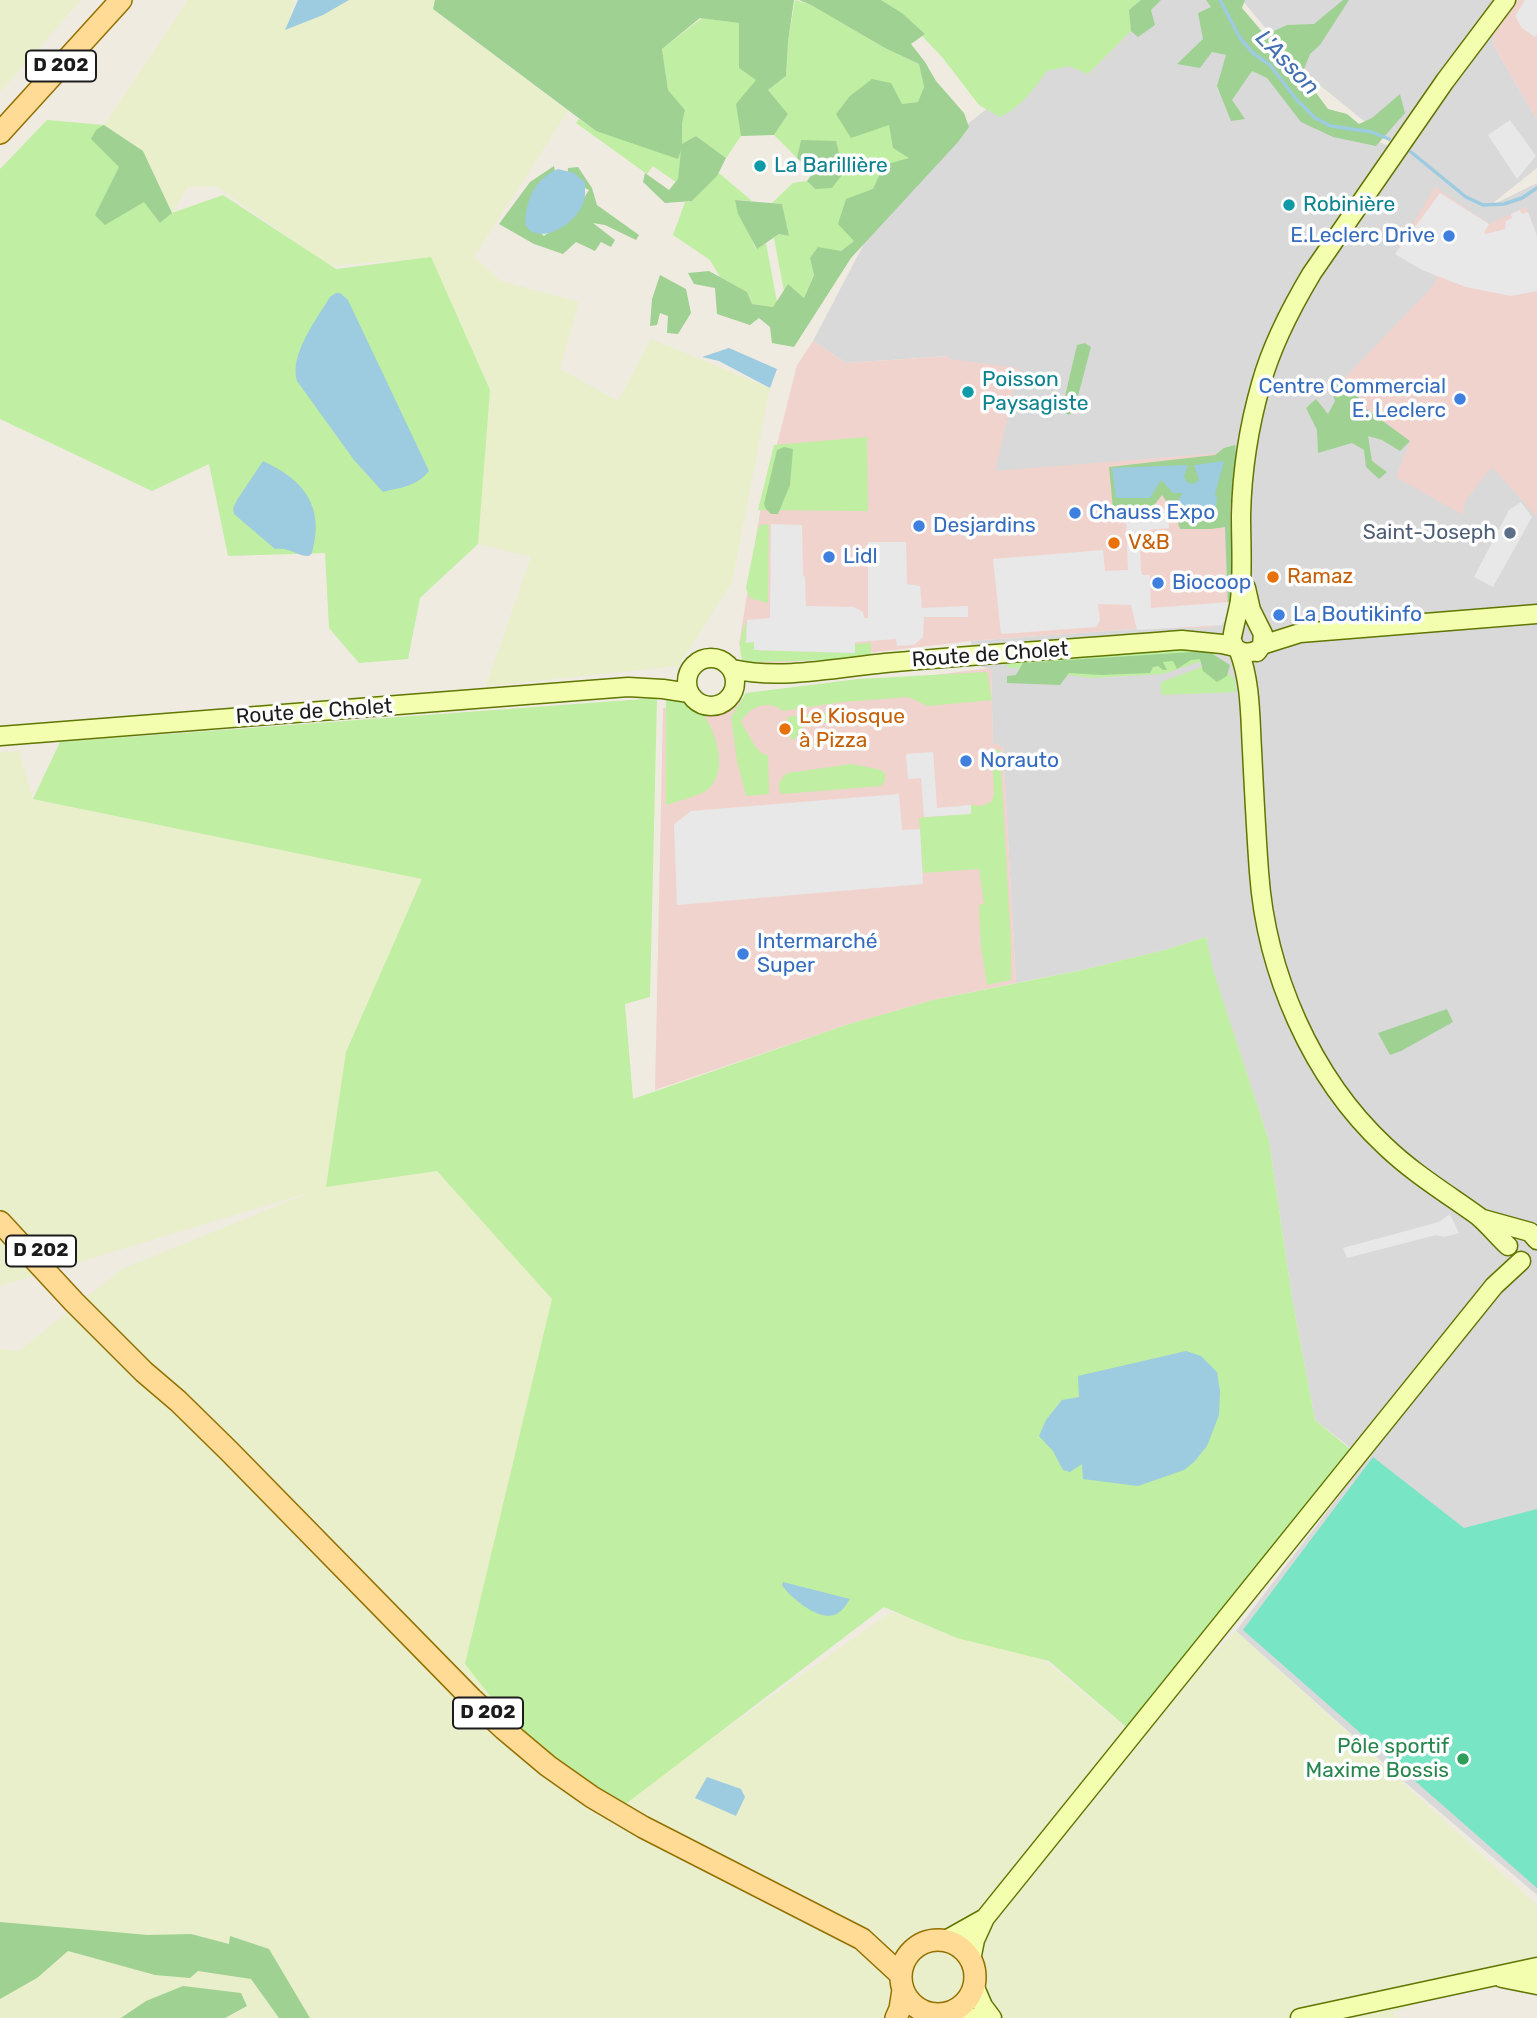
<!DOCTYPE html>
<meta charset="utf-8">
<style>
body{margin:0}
canvas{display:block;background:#efebe1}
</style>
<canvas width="1537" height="2018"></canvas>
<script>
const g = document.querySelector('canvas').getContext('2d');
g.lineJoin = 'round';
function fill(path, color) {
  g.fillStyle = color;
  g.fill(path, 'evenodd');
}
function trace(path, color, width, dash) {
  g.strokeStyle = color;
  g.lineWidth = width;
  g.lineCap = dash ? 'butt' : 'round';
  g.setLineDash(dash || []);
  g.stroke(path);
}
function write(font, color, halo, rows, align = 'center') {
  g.font = font + ' Rubik,sans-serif';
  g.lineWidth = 7;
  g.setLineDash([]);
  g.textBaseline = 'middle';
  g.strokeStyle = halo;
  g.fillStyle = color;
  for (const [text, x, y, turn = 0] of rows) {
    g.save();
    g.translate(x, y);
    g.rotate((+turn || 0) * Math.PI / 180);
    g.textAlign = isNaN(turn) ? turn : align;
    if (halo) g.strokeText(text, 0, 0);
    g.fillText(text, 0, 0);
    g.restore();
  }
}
fill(new Path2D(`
 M 1126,0 L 1226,0 L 1289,102 L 1402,152 L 1300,69 L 1242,0 L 1510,0 L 1492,24 L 1494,46 L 1537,120 L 1537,168 L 1488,207 L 1537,183 L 1537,1895 L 1407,1784 L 1236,1631 L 1368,1458 L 1357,1456 L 1352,1449 L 1315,1420 L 1292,1298 L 1269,1141 L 1213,971 L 1206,937 L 1165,950 L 1082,970 L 1016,983 L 1003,747 L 993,743 L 991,669 L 974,665 L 971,641 L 1148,628 L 995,471 L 948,356 L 846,363 L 813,341 L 869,234 L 970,122 Z`), '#dad9d9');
fill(new Path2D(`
 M 1514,0 L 1537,0 L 1537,120 L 1494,46 L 1492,25 Z
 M 1435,187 L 1489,224 L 1526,207 L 1537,236 L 1537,517 L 1492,467 L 1465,501 L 1463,515 L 1396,477 L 1410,441 L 1337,386 L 1431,288 L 1438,278 L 1396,252 Z
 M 813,341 L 846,363 L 949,356 L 949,359 L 1019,368 L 995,471 L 1234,452 L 1229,525 L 1233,607 L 1220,625 L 1208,628 L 1147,628 L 971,641 L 757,666 L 739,645 L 760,512 L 797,365 Z
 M 991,668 L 993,743 L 1003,747 L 1016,983 L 933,1000 L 846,1025 L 655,1090 L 663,708 Z`), '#f1d3ce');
fill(new Path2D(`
 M 0,0 L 81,0 L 0,92 Z
 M 188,0 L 295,0 L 286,30 L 345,0 L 442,0 L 440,15 L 568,111 L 474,257 L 501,281 L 579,302 L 560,369 L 618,401 L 651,339 L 770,388 L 732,582 L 678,666 L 486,686 L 531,557 L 478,544 L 490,390 L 431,258 L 329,266 L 218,187 L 188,187 L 172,213 L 143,151 L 104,125 Z
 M 19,751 L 33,799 L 422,879 L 346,1052 L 326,1187 L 437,1171 L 552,1299 L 465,1665 L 632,1795 L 891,1612 L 1041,1658 L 1134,1734 L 1236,1631 L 1537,1905 L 1537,1956 L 1392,2013 L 1398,2018 L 0,2018 L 0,1349 L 19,1351 L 122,1269 L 314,1191 L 0,1286 L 0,752 Z`), '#e9efca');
fill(new Path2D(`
 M 795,0 L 811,5 L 885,48 L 919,64 L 924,87 L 918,102 L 902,104 L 889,124 L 909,158 L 854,241 L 841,251 L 810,258 L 814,274 L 804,298 L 788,284 L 784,291 L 774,238 L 779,234 L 788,236 L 782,204 L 772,203 L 793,183 L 807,181 L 815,189 L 844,171 L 801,140 L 797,158 L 774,135 L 788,114 L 768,90 L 786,76 L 788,42 Z
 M 881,0 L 1141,0 L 1129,10 L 1131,31 L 1088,74 L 1069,66 L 1047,71 C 1034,89 1020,108 1000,117 L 979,105 L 942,57 L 922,36 L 925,34 L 902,13 Z
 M 702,18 L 739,23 L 739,68 L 757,80 L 741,131 L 741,136 L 726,158 L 696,136 L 682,145 L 678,179 L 676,182 L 653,166 L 647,174 L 576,123 L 579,119 L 596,131 L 682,145 L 682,124 L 685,110 L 668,90 L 662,49 Z
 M 47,120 L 104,125 L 119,167 L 160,223 L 172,213 L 223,195 L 336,269 L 431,257 L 490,390 L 478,544 L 420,598 L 408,659 L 359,663 L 329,628 L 325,553 L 228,556 L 209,464 L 152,491 L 0,419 L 0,169 Z
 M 719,173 L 752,201 L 735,200 L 756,249 L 766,243 L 777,302 L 773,307 L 752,304 L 747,292 L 720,277 L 710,260 L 673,235 L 685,202 L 692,201 Z
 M 867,437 L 868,511 L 758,510 L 774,445 Z
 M 763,524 L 769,525 L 768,603 L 750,598 L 746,588 L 758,528 Z
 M 747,620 L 746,642 L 754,642 L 754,650 L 855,653 L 855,644 L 871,643 L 871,659 L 752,662 L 742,660 C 738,646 741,633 747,620 Z
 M 1195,649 L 1218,651 L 1214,657 L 1163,674 L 1091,678 L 1070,675 L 1049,669 L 1010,668 L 1003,663 Z
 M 1213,663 L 1234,678 L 1236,692 L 1161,695 L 1161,682 Z
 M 987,672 L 992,700 L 928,706 L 908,697 L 842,702 L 783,711 C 769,699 749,706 741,722 L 755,746 L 762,754 L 768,755 L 769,794 L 746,796 L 737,761 L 731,717 L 746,693 L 858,679 Z
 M 666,694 C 677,697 692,701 700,710 C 716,729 730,772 707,790 C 700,796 677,801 666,805 Z
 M 657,698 L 650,997 L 625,1004 L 633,1099 L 846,1025 L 933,1000 L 1082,970 L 1165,950 L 1206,937 L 1214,973 L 1269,1141 L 1292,1298 L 1315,1420 L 1355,1453 L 1131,1731 L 1049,1661 L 957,1638 L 884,1607 L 619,1809 L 542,1761 L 465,1664 L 552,1299 L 437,1171 L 326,1187 L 346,1052 L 422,879 L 33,799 L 60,742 Z
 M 832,712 L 836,717 L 835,721 L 803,727 L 795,739 L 791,740 L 787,717 Z
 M 992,750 L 1000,750 L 1011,943 L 1011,980 L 987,985 L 981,947 L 979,905 L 984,904 L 979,869 L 923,873 L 919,818 L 971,813 L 971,805 L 981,806 L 991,802 L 994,795 Z
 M 852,764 L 881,770 L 885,774 L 885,781 L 881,786 L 782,794 C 775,786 781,779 787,773 Z`), '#c0eea2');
fill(new Path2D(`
 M 435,0 L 794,0 L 788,42 L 786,76 L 768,90 L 788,114 L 774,135 L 741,136 L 736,104 L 756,80 L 739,68 L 739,23 L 700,18 L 662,49 L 668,90 L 685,110 L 682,124 L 682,144 L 696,136 L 726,158 L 717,176 L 692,201 L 665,203 L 643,182 L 645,173 L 669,190 L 678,179 L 681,150 L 678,159 L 596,131 L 433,9 Z
 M 799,0 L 881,0 L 902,13 L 925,34 L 911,44 L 925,62 L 936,81 L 964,113 L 969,127 L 958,142 L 851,258 L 794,347 L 772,343 L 770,327 L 759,318 L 750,325 L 717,314 L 715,288 L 694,284 L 688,273 L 709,271 L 747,292 L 752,304 L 773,307 L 788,284 L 804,298 L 814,275 L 810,258 L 818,247 L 841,251 L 854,241 L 838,224 L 846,199 L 873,189 L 884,165 L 909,158 L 893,148 L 889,125 L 851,138 L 836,114 L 850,96 L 872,79 L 891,83 L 902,104 L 918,102 L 924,87 L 919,64 L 885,48 L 811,5 Z
 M 1141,0 L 1161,0 L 1151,10 L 1155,25 L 1138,37 L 1131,31 L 1129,10 Z
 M 1206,0 L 1245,0 L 1242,8 L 1265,35 L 1287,25 L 1314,24 L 1343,0 L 1349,0 L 1320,45 L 1310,54 L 1302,74 L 1328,109 L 1347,114 L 1359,124 L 1372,118 L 1400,94 L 1405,113 L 1376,146 L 1333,137 L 1301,122 L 1267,78 L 1252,71 L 1232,100 L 1245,119 L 1231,121 L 1217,86 L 1226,55 L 1212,52 L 1200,68 L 1177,64 L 1203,39 L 1198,13 L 1211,7 Z
 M 104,125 L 143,151 L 172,213 L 160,223 L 144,202 L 105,225 L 95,215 L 119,167 L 91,139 L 96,130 Z
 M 801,140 L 836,141 L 844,172 L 832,188 L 815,189 L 807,181 L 820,163 L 806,166 L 797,158 Z
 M 554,166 L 556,177 L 527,222 L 544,236 L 574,214 L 589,190 L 581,186 L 567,182 L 568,168 L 578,167 L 592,188 L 597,205 L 639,235 L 636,240 L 605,225 L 593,223 L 615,240 L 611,247 L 601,242 L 595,251 L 576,242 L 563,254 L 534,244 L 499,224 L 530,182 Z
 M 735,200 L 782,204 L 789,236 L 779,234 L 757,249 L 738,214 Z
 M 660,275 L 686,289 L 691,313 L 678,334 L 667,333 L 668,316 L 660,313 L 657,325 L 650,326 L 652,299 Z
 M 1085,343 L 1091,347 L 1074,411 L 1068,415 L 1062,409 L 1077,345 Z
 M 1337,378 L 1359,394 L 1358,403 L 1410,441 L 1400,451 L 1382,440 L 1368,436 L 1372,461 L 1387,472 L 1379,479 L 1366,467 L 1364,450 L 1352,443 L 1318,453 L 1317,430 L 1306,408 L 1316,399 L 1328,414 L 1335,401 L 1331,389 Z
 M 1235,445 L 1236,453 L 1230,511 L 1234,608 L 1228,611 L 1225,527 L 1211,529 L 1180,529 L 1175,514 L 1162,495 L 1152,508 L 1113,509 L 1109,467 L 1215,455 L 1224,448 Z
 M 784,447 L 793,449 L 790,485 L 778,514 L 771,514 L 766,509 L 764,504 L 777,450 Z
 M 1208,651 L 1230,665 L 1227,676 L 1217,682 L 1203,671 L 1200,659 L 1191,660 L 1177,669 L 1173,661 L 1163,662 L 1167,670 L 1163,670 L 1158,666 L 1153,667 L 1150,673 L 1101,675 L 1069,673 L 1060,685 L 1007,683 L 1007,676 L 1016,675 L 1023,663 Z
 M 1447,1009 L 1453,1022 L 1401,1051 L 1390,1055 L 1378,1033 Z
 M 0,1922 L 148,1935 L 191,1934 L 229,1944 L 230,1936 L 269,1949 L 310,2018 L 279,2018 L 251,1979 L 198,1971 L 190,1978 L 155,1975 L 68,1951 L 37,1978 L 0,1999 Z
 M 183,1986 L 241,1993 L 247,2006 L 225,2018 L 121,2018 L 146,2001 Z`), '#9fd192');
fill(new Path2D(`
 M 1373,1457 L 1464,1528 L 1537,1509 L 1537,1888 L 1243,1630 Z`), '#78e5c4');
fill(new Path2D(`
 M 1525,0 L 1537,0 L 1537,34 L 1535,37 L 1522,28 L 1515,16 Z
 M 1510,120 L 1536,156 L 1517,179 L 1488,135 Z
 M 1440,193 L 1489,224 L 1484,233 L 1486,234 L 1505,229 L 1506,221 L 1512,218 L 1511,214 L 1520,210 L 1522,214 L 1528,212 L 1537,236 L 1537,291 L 1511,296 L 1466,287 L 1422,270 L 1395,254 Z
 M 1521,502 L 1532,517 L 1493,587 L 1474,577 L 1509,510 Z
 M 1168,511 L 1169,528 L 1139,531 L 1141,569 L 1142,575 L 1150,575 L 1151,608 L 1230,602 L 1230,613 L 1222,625 L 1137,630 L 1131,605 L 1098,604 L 1100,621 L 1096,627 L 1001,634 L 993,559 L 1103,550 L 1105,571 L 1128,570 L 1126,514 Z
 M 771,524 L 802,525 L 803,575 L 805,577 L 806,606 L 854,607 L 863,612 L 864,618 L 868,618 L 868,542 L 906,542 L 907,584 L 920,586 L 922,608 L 968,606 L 968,617 L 924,617 L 923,637 L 914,645 L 897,646 L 896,639 L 855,642 L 855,653 L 754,650 L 754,642 L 746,643 L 747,620 L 770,618 Z
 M 933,752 L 937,808 L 971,805 L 971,814 L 924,817 L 921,778 L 908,779 L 906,754 Z
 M 899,794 L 902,830 L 920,829 L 923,884 L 677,905 L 674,824 L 691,811 Z
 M 1450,1214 L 1459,1233 L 1444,1237 L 1436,1235 L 1347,1258 L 1343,1248 L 1439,1222 Z`), '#e8e8e8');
fill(new Path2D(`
 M 298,0 L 349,0 L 323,15 L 285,30 Z
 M 558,169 L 574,173 L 585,182 C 585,189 586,197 583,204 C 577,220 551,240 533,232 C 530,231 527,227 525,225 C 526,200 534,179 558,169 Z
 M 336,293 L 340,293 L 348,300 L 429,471 C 416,487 402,487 383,492 L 354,460 L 297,381 C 289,355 316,320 330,297 Z
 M 729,348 L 777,369 L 770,388 L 719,361 L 702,357 Z
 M 263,461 C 304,480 325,506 312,553 L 309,556 C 296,556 291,547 275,549 L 234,514 L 233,508 L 237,500 Z
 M 1224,461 L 1215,494 L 1217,497 L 1215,517 L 1178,520 L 1176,503 L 1183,493 L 1173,493 L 1161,480 L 1150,498 L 1116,498 L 1112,468 L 1188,465 L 1184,477 L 1188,483 L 1193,484 L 1199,480 L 1194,465 Z
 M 1186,1351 L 1201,1356 L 1217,1372 L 1220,1391 L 1219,1415 L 1207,1446 L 1194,1462 L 1184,1470 L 1138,1486 L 1083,1479 L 1082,1464 L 1070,1472 L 1063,1470 L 1053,1451 L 1039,1436 L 1046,1420 L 1062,1400 L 1079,1397 L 1078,1376 Z
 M 783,1582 L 850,1599 C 846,1605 841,1613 834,1615 C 817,1620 791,1598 782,1585 Z
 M 707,1777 L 741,1789 L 745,1797 L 736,1816 L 695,1798 Z`), '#9dcbe0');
trace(new Path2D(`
 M 1220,0 L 1240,38 L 1253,53 L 1270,65 L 1296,99 L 1315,118 L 1331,126 L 1372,132 L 1389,139
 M 1411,152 L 1466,197 L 1483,205 L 1504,204 L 1522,198 L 1537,188`), '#9dcbe0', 3.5);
const secondary = new Path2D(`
 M 1246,588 L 1251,610 L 1263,634 L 1262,645 L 1257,652
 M 1262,645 L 1300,633 L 1537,614
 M 1257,650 C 1248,655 1235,653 1232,641 C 1231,637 1239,609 1240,600 C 1243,572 1241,544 1241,515 C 1242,471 1249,426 1261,384 C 1272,344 1291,308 1312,273 L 1445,81 L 1506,0
 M 1239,651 C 1251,683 1250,717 1252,750 C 1254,791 1256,831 1259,872 C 1266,972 1311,1077 1385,1146 C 1413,1173 1446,1193 1478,1216 C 1489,1225 1498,1237 1508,1246
 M687 682a24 24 0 1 1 48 0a24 24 0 1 1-48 0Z
 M 732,669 C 780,680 836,668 885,663 C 984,654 1083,648 1182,640 L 1222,644 L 1235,647
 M 0,736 L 628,687 L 663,689 L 689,693
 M 1483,1219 L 1530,1232 L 1537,1240
 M 944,1941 L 985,1918
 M 971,1960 L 975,1940 L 985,1918 L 1494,1286 L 1521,1261
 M 1502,1978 L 1537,1985
 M 974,1985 L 983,2006 L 992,2018
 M 957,2009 L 972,2018
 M 1300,2018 L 1537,1967`);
const primary = new Path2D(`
 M 0,133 L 121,0
 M 0,1222 L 74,1302 L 144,1372 L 178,1401 L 229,1451 L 472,1699 L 504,1729 L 548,1766 L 592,1797 L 643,1827 L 862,1939 L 901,1975
 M901 1977a37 37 0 1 1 74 0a37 37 0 1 1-74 0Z
 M 896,2018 L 900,2009 L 903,1990`);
trace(secondary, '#5f7600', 21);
trace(primary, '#947000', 24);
trace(secondary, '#f3feaf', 18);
trace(primary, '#ffdb95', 21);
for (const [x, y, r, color] of [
 [760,166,7,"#0f9aa8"],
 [1289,205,7,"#0f9aa8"],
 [1449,236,7,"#3f7fe0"],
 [968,392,7,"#0f9aa8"],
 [1460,399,7,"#3f7fe0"],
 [1075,513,7,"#3f7fe0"],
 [919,526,7,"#3f7fe0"],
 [1510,533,7,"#5c6f8a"],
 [1114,543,7,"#e8710a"],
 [829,557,7,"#3f7fe0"],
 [1273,577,7,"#e8710a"],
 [1158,583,7,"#3f7fe0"],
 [1279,615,7,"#3f7fe0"],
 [785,729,7,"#e8710a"],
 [966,761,7,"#3f7fe0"],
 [743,954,7,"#3f7fe0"],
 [1463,1759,7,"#2e9e5b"]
]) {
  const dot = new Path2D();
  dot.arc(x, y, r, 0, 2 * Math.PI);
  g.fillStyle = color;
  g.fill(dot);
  trace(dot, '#fff', 2.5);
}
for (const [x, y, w] of [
 [61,66,70],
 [41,1251,70],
 [488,1713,70]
]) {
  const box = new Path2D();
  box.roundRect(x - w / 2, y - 15.5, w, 31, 5);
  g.fillStyle = '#fff';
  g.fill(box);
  trace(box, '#1c1c1c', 2);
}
write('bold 19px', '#1c1c1c', null, [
 ["D 202",61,66],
 ["D 202",41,1251],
 ["D 202",488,1713]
]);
write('21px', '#0d838f', '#fff', [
 ["La Barillière",774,166],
 ["Robinière",1303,205],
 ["Poisson",982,380],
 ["Paysagiste",982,404]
], 'left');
write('21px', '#366cbe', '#fff', [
 ["E.Leclerc Drive",1435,236,"right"],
 ["Centre Commercial",1446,387,"right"],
 ["E. Leclerc",1446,411,"right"],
 ["Chauss Expo",1089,513],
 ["Desjardins",933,526],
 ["Lidl",843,557],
 ["Biocoop",1172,583],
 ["La Boutikinfo",1293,615],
 ["Norauto",980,761],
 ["Intermarché",757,942],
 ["Super",757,966]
], 'left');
write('21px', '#4e5e75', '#fff', [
 ["Saint-Joseph",1496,533]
], 'right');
write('21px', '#c56008', '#fff', [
 ["V&B",1128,543],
 ["Ramaz",1287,577],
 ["Le Kiosque",799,717],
 ["à Pizza",799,741]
], 'left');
write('21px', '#1c1c1c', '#fff', [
 ["Route de Cholet",990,655,-4],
 ["Route de Cholet",314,712,-4]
]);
write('21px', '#27864d', '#fff', [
 ["Pôle sportif",1449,1747],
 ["Maxime Bossis",1449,1771]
], 'right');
write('italic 23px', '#4270b3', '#fff', [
 ["L'Asson",1287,63,46]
]);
</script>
